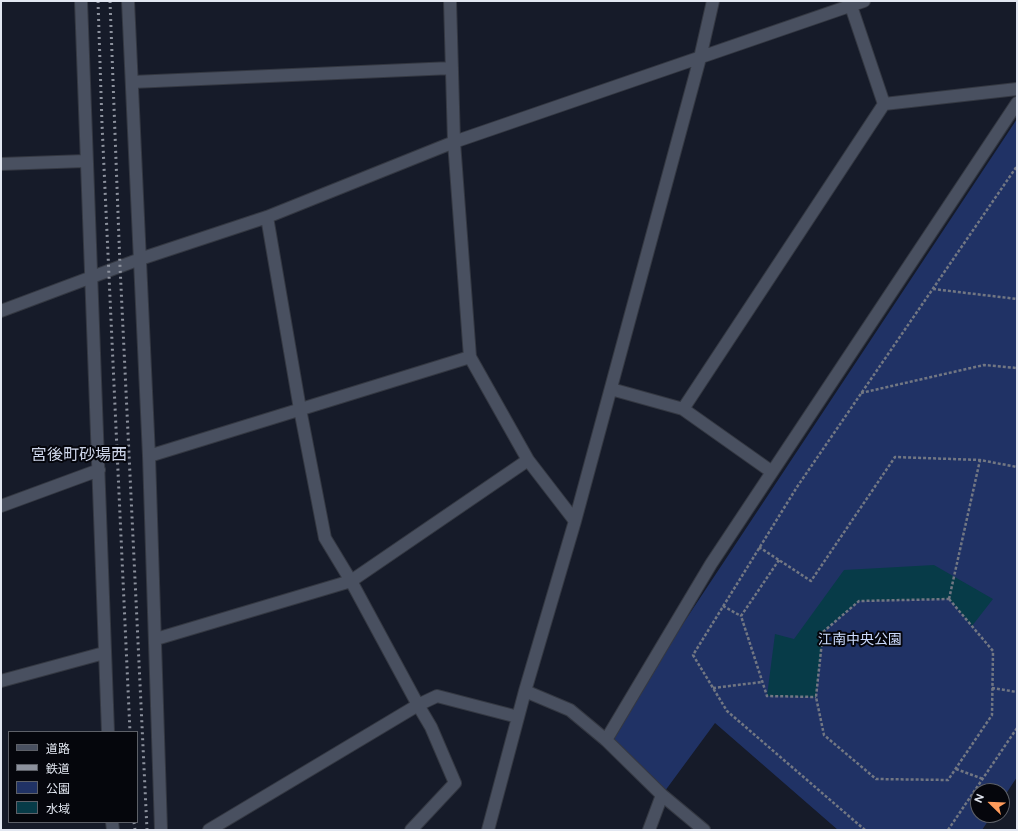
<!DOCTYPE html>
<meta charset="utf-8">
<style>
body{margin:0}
#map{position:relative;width:1018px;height:831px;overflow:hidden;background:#161b29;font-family:Figtree,"Noto Sans JP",sans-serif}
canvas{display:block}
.frame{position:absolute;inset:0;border:2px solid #e2e7f1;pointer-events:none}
.legend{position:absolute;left:8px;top:731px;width:130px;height:92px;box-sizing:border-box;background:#05060c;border:1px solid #5d6068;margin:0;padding:5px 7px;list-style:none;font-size:12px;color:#e2e7f1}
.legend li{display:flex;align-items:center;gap:8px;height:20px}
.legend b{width:20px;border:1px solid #5d6068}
.north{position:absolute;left:970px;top:783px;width:40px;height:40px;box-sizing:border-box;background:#05060c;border:1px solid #5d6068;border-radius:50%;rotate:293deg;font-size:11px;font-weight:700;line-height:16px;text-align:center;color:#e2e7f1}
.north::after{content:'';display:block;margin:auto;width:14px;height:18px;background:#ff9b5b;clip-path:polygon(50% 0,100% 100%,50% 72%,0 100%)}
</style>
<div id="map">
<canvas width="1018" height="831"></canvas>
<div class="frame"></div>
<ul class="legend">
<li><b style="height:5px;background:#495060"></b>道路</li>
<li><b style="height:5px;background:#8c919d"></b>鉄道</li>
<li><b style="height:11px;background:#203265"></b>公園</li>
<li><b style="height:11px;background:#073b48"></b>水域</li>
</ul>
<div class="north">N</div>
</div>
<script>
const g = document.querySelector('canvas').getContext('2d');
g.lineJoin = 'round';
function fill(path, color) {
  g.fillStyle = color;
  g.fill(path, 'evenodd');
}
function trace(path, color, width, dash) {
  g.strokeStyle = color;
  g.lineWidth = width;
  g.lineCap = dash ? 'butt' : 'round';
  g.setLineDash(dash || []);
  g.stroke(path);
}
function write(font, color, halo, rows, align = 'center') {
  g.font = font + ' Figtree,"Noto Sans JP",sans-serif';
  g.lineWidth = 4;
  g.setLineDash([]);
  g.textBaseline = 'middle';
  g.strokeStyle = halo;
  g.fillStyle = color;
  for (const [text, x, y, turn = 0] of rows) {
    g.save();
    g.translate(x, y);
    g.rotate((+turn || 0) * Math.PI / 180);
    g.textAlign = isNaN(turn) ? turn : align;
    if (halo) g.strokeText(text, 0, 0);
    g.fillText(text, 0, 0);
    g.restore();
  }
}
fill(new Path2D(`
 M 1017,119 L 1017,777 L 1002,800 L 1002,791 L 978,791 L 978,815 L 992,815 L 982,830 L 838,830 L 715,723 L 662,795 L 606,740 Z`), '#203265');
fill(new Path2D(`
 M 934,565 L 993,599 L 972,626 L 949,599 L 859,601 L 823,632 L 816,697 L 767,696 L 775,634 L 794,639 L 844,570 Z`), '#073b48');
const minor = new Path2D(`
 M 81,1 L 108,732
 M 128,1 L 149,456 L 161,830
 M 450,1 L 454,142 L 470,357 L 528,460 L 575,521
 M 851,6 L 884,104 L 1017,89
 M 132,82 L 452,68
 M 1,164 L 85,161
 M 1,311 L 140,259 L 267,217 L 454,142 L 864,1
 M 611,389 L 683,409 L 772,472
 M 683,409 L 884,104
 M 149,456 L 470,357
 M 1,506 L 99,470
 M 156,639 L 351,581 L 528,460
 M 1,681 L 104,653
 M 525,691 L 570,710 L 606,740 L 662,795 L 704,830
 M 606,740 L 711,564 L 1017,103
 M 112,822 L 113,830
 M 209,830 L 418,705 L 351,581 L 325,538 L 300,409 L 267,217
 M 411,830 L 455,783 L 431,727 L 418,705 L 437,696 L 518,717
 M 488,830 L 525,691 L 575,521 L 700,58 L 713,1
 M 649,830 L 662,795`);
trace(minor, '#343842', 14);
trace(new Path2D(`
 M 933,289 L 1017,299
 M 861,393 L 984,365 L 1017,368
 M 759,547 L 811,581 L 895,457 L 980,460 L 1017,467
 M 779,560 L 741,616 L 767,696 L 816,697
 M 949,599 L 993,651 L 992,715 L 948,780 L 876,779 L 824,735 L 816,697 L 823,632 L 859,601 Z
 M 949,599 L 980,460
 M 723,606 L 741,616
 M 713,688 L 762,682
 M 992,688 L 1017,692
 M 956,769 L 983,779
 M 865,830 L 727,711 L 693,655 L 797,487 L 1017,166
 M 948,830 L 1017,728`), '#727783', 2.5, [3, 2]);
trace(minor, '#495060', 12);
trace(new Path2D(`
 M 98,1 L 102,124 L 130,732
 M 110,1 L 120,266 L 147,830
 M 134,822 L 135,830`), '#8c919d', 3, [2, 4]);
write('14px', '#ccdbfd', '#05060c', [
 ["江南中央公園",860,640]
]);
write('16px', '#cdd5e9', '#05060c', [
 ["宮後町砂場西",79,455]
]);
</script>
